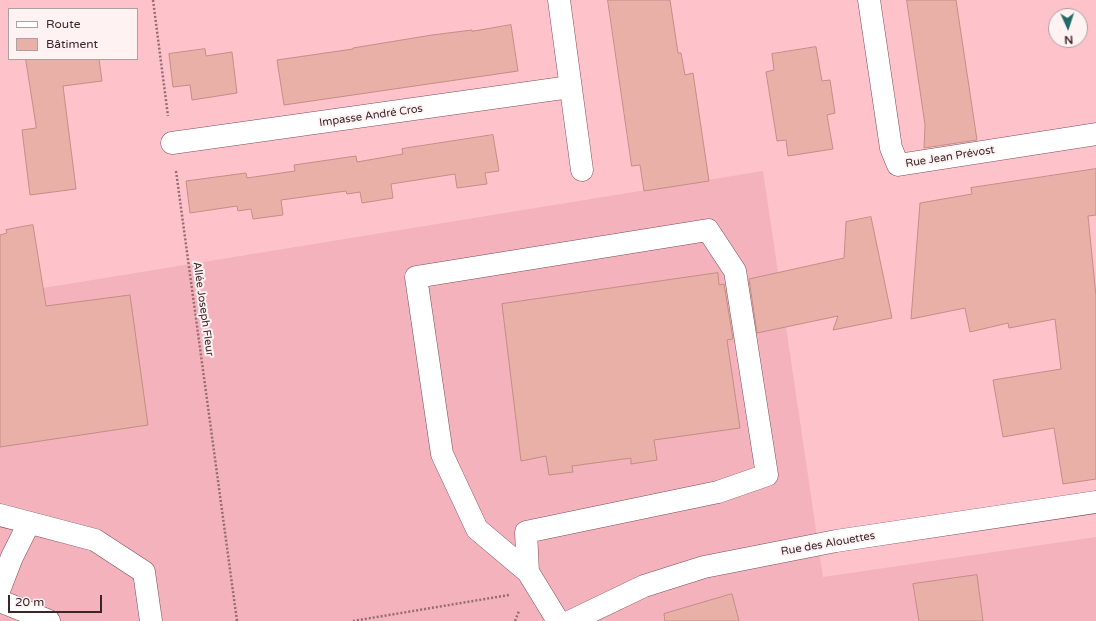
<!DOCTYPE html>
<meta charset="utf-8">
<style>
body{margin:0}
#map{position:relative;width:1096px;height:621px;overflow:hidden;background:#fec2cb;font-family:"Varela Round",sans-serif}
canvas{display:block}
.legend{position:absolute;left:8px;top:8px;width:130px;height:52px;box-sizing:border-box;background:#fef2f3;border:1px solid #b0a0a2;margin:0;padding:5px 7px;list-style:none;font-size:12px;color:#3b2529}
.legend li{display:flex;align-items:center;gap:8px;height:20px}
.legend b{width:20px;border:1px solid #b0a0a2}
.north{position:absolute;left:1048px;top:8px;width:40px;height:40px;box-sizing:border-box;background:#fef2f3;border:1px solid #b0a0a2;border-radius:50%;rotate:177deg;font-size:11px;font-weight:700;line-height:16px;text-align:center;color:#3b2529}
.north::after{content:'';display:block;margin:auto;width:14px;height:18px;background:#216b66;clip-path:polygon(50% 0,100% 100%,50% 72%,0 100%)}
.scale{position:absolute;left:8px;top:595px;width:94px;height:18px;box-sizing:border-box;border:2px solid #3b2529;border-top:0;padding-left:5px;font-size:12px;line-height:14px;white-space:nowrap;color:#3b2529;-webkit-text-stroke:3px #fef2f3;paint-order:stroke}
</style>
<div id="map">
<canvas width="1096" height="621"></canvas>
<ul class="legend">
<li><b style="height:5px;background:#fff"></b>Route</li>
<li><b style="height:11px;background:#e9b0a7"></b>Bâtiment</li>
</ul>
<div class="north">N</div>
<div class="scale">20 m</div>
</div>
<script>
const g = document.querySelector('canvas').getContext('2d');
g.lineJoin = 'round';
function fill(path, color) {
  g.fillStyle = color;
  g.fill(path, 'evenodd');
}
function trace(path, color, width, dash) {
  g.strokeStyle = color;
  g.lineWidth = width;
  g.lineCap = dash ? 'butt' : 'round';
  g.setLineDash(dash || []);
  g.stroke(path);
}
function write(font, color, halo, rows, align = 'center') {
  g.font = font + ' "Varela Round",sans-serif';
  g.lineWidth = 4;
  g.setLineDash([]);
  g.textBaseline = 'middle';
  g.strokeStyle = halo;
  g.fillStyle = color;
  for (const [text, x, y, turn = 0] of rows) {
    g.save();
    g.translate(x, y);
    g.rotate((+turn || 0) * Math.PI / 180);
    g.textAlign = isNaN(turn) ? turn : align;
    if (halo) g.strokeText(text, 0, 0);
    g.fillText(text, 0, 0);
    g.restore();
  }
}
fill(new Path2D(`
 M 763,171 L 823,577 L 1096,537 L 1096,621 L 0,621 L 0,295 Z`), '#f4b2bc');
const building = new Path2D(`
 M 608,0 L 670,0 L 678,53 L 681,53 L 685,75 L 693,73 L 709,181 L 644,191 L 640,165 L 632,166 Z
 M 907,0 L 956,0 L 977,140 L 924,148 L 925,125 Z
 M 511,25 L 518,71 L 284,105 L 277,60 L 353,49 L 353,48 L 432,35 L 472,30 L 472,31 Z
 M 816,47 L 822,81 L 830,80 L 835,113 L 827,115 L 833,149 L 788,156 L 786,140 L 777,141 L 766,72 L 774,70 L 772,54 Z
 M 205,49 L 206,56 L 232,52 L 237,93 L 192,100 L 190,85 L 173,87 L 169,54 Z
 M 26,59 L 99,59 L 102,81 L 63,86 L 76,189 L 30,195 L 22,130 L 36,128 Z
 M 493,135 L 499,171 L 485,173 L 487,184 L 457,188 L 455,174 L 391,184 L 393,198 L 362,203 L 360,192 L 347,194 L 346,191 L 281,200 L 283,215 L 253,219 L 251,209 L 238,211 L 237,206 L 190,213 L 186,181 L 246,173 L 247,178 L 295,171 L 294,165 L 356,156 L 357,162 L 403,154 L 402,149 Z
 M 1096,169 L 1096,215 L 1088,216 L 1096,296 L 1096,479 L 1063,484 L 1054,428 L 1003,437 L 993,380 L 1061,369 L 1055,319 L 1009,328 L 1008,323 L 970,332 L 965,308 L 911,319 L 920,203 L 972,194 L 971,188 Z
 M 871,217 L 892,318 L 833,330 L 838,316 L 757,333 L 749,279 L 844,258 L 846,222 Z
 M 33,225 L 46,306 L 130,295 L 148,425 L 0,447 L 0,235 L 7,233 L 6,230 Z
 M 718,273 L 719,285 L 724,284 L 733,339 L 727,340 L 740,428 L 654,440 L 657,460 L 631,464 L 631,458 L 572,466 L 573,472 L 549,475 L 546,456 L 521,461 L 502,304 Z
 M 977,575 L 983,621 L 919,621 L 913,584 Z
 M 732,594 L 739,621 L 665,621 L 664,614 Z`);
fill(building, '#e9b0a7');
trace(building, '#c48d85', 1);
const minor = new Path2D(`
 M 559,0 L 582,170
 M 869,0 L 891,148 L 898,165 L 1096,134
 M 172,143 L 570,87
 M 0,515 L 95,540 L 144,572 L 151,621
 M 528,572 L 477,529 L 442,454 L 416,277 L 708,230 L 735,271 L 767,475 L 718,492 L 526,532 L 528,572 L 558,621
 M 0,588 L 12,557 L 29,523
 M 0,601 L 49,621
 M 571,621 L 644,586 L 704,567 L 836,541 L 1096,502`);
trace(minor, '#7f4d56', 23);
trace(new Path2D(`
 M 153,0 L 168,116
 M 176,171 L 237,621
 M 353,621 L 509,595 L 510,596
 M 515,621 L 519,611`), '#946d73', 2.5, [2, 2]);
trace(minor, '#fff', 22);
write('11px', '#3b2529', '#fef2f3', [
 ["Impasse André Cros",371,116,-8],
 ["Rue Jean Prévost",950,157,-9],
 ["Allée Joseph Fleur",203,309,82],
 ["Rue des Alouettes",828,544,-10]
]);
</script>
